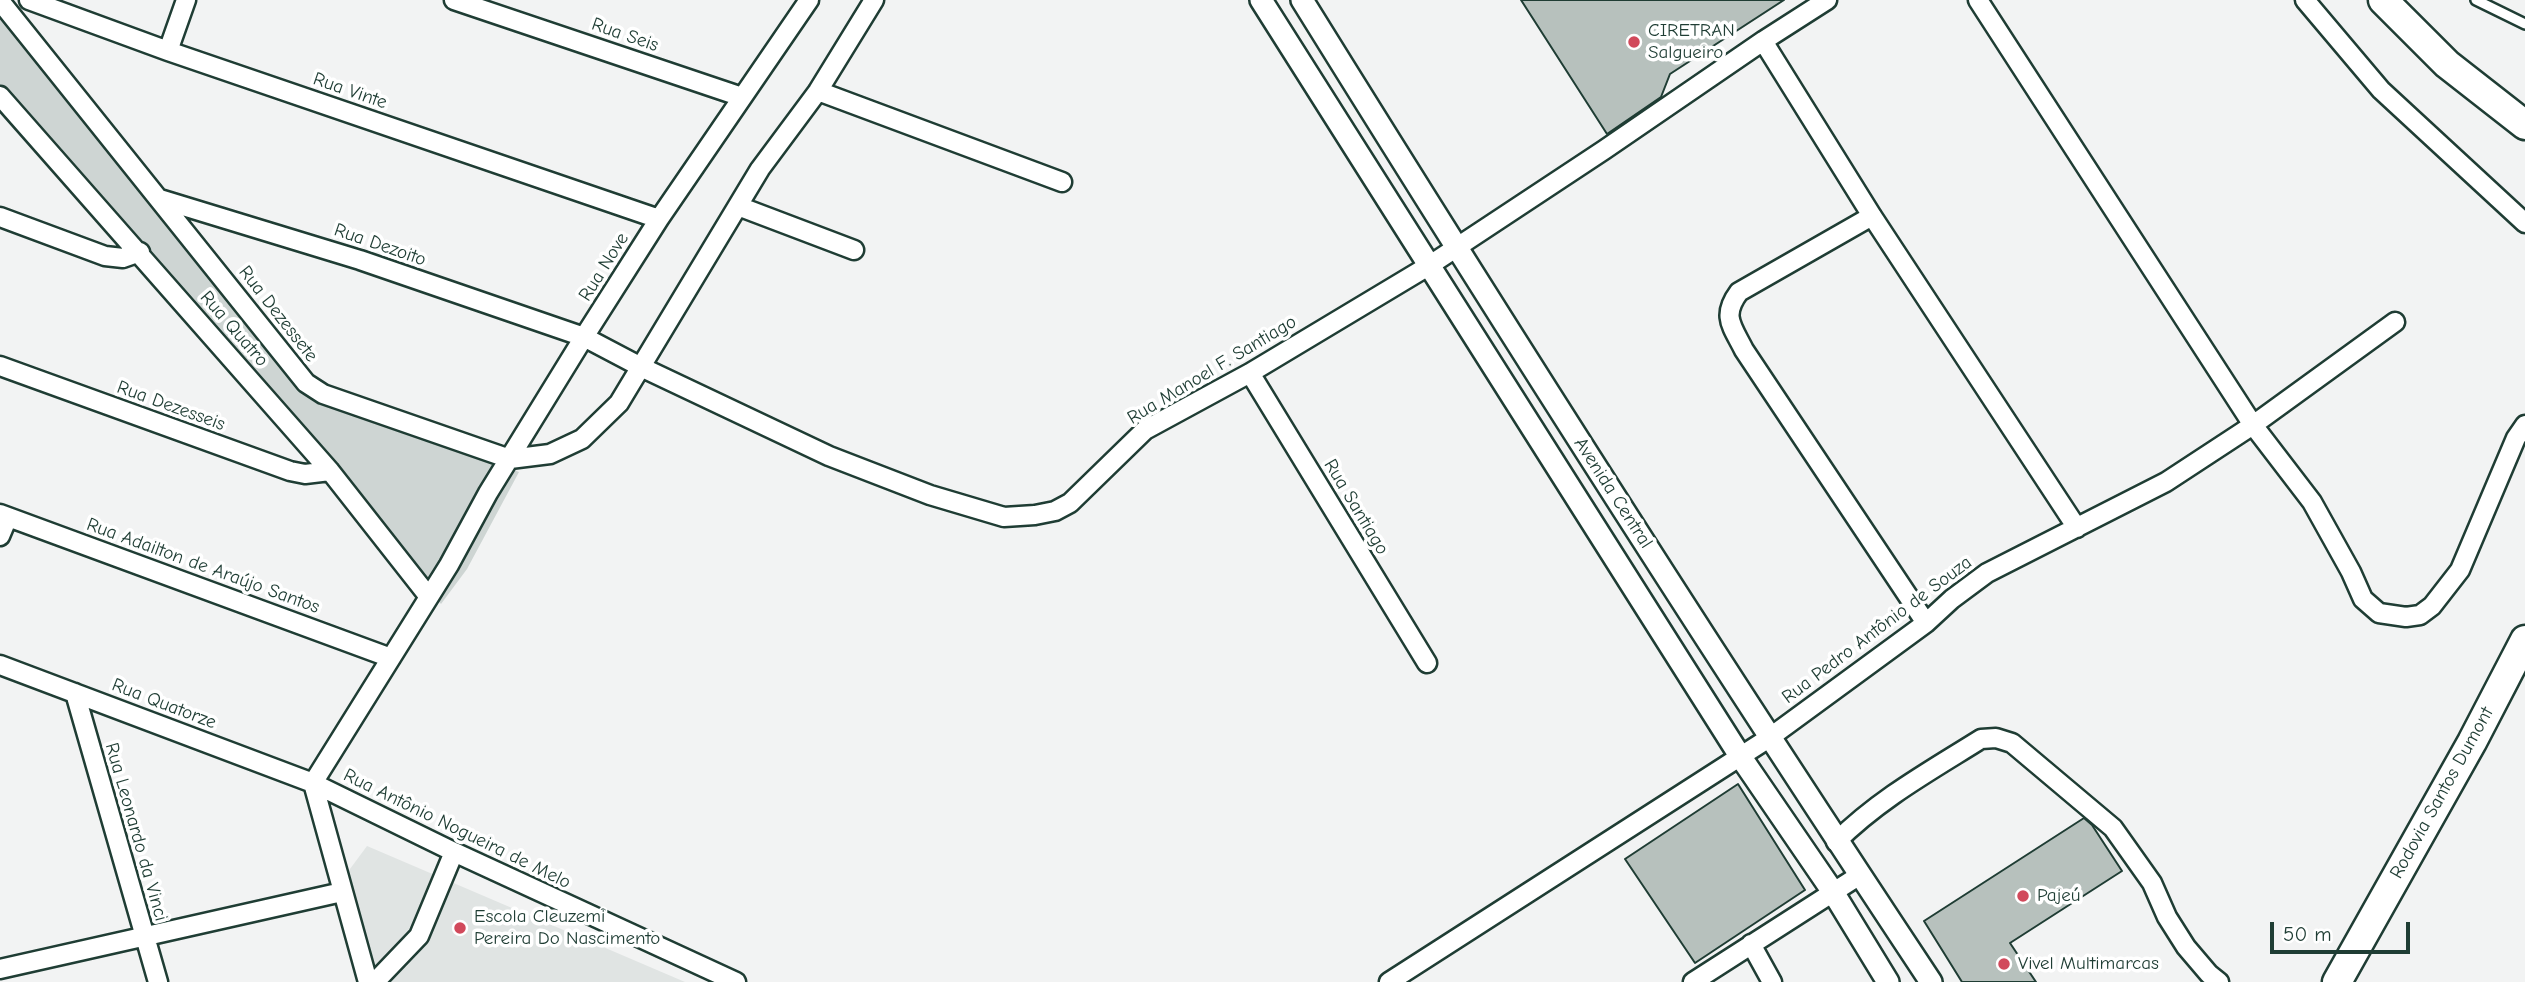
<!DOCTYPE html>
<meta charset="utf-8">
<style>
body{margin:0}
#map{position:relative;width:2525px;height:982px;overflow:hidden;background:#f2f3f3;font-family:"Comic Neue",sans-serif}
canvas{display:block}
.scale{position:absolute;left:2270px;top:922px;width:140px;height:32px;box-sizing:border-box;border:4px solid #1f3d34;border-top:0;padding-left:9px;font-size:21px;line-height:24px;white-space:nowrap;color:#1f3d34;-webkit-text-stroke:5px #fff;paint-order:stroke}
</style>
<div id="map">
<canvas width="2525" height="982"></canvas>
<div class="scale">50 m</div>
</div>
<script>
const g = document.querySelector('canvas').getContext('2d');
g.lineJoin = 'round';
function fill(path, color) {
  g.fillStyle = color;
  g.fill(path, 'evenodd');
}
function trace(path, color, width, dash) {
  g.strokeStyle = color;
  g.lineWidth = width;
  g.lineCap = dash ? 'butt' : 'round';
  g.setLineDash(dash || []);
  g.stroke(path);
}
function write(font, color, halo, rows, align = 'center') {
  g.font = font + ' "Comic Neue",sans-serif';
  g.lineWidth = 7;
  g.setLineDash([]);
  g.textBaseline = 'middle';
  g.strokeStyle = halo;
  g.fillStyle = color;
  for (const [text, x, y, turn = 0] of rows) {
    g.save();
    g.translate(x, y);
    g.rotate((+turn || 0) * Math.PI / 180);
    g.textAlign = isNaN(turn) ? turn : align;
    if (halo) g.strokeText(text, 0, 0);
    g.fillText(text, 0, 0);
    g.restore();
  }
}
fill(new Path2D(`
 M 367,846 L 685,982 L 379,982 L 347,873 Z`), '#e0e4e3');
fill(new Path2D(`
 M 0,7 L 304,389 L 519,472 L 467,569 L 441,604 L 0,95 Z`), '#ced5d3');
const building = new Path2D(`
 M 1521,0 L 1784,0 L 1670,74 L 1661,97 L 1607,134 Z
 M 1738,784 L 1805,890 L 1695,963 L 1625,859 Z
 M 2084,818 L 2092,825 L 2122,871 L 2010,943 L 2036,982 L 1962,982 L 1924,921 Z`);
fill(building, '#b7c1bd');
trace(building, '#1f3d34', 2);
const service = new Path2D(`
 M 2476,0 L 2525,24`);
const minor = new Path2D(`
 M 29,0 L 168,51 L 659,219
 M 454,0 L 742,97
 M 1978,0 L 2253,425 L 2312,502 L 2351,572 L 2363,599 L 2379,613 L 2406,617 L 2420,615 L 2432,606 L 2460,570 L 2516,438 L 2525,425
 M 2305,0 L 2381,90 L 2525,223
 M 0,1 L 306,383 L 323,394 L 510,459 L 550,454 L 582,439 L 619,403 L 760,169 L 818,91 L 874,0
 M 1763,41 L 1872,216 L 2077,528
 M 168,51 L 186,0
 M 818,91 L 1062,182
 M 0,96 L 330,471 L 429,597
 M 160,199 L 360,260 L 584,337 L 641,367 L 829,456 L 930,495 L 1004,517 L 1035,515 L 1055,511 L 1070,503 L 1145,430 L 1250,373 L 1430,265 L 1604,150 L 1763,41 L 1827,0
 M 738,206 L 854,250
 M 1872,216 L 1739,292 C 1721,316 1732,326 1744,350 L 1926,623
 M 0,217 L 105,256 L 123,258 L 140,252
 M 0,366 L 290,471 L 305,474 L 330,471
 M 1250,373 L 1427,663
 M 0,514 L 391,658
 M 0,536 L 8,517
 M 0,665 L 313,783 L 454,852 L 736,982
 M 75,693 L 158,982
 M 313,783 L 449,565 L 488,493 L 584,337 L 659,219 L 809,0
 M 313,783 L 368,982
 M 1836,842 C 1879,799 1930,771 1981,739 L 1996,738 L 2012,743 L 2113,828 L 2152,883 L 2167,917 L 2186,947 L 2209,974 L 2219,982
 M 1751,944 L 1772,982
 M 0,969 L 342,892
 M 375,982 L 419,936 L 454,852
 M 1389,982 L 1769,738 L 1926,623 L 1952,599 L 1987,573 L 2166,482 L 2253,425 L 2395,322
 M 1693,982 L 1860,875`);
const tertiary = new Path2D(`
 M 1261,0 L 1740,756 L 1833,892 L 1888,982
 M 1302,0 C 1507,330 1716,658 1931,982`);
const trunk = new Path2D(`
 M 2383,0 L 2447,64 L 2525,125
 M 2337,982 L 2472,742 L 2525,640`);
trace(service, '#1f3d34', 14);
trace(minor, '#1f3d34', 23);
trace(tertiary, '#1f3d34', 26);
trace(trunk, '#1f3d34', 33);
trace(service, '#fff', 9);
trace(minor, '#fff', 18);
trace(tertiary, '#fff', 21);
trace(trunk, '#fff', 28);
for (const [x, y, r, color] of [
 [1634,42,7,"#d1495b"],
 [2023,896,7,"#d1495b"],
 [460,928,7,"#d1495b"],
 [2004,964,7,"#d1495b"]
]) {
  const dot = new Path2D();
  dot.arc(x, y, r, 0, 2 * Math.PI);
  g.fillStyle = color;
  g.fill(dot);
  trace(dot, '#fff', 2.5);
}
write('19px', '#1f3d34', '#fff', [
 ["CIRETRAN",1648,31],
 ["Salgueiro",1648,53],
 ["Pajeú",2037,896],
 ["Escola Cleuzemi",474,917],
 ["Pereira Do Nascimento",474,939],
 ["Vivel Multimarcas",2018,964]
], 'left');
write('19px', '#1f3d34', '#fff', [
 ["Rua Seis",625,35,19],
 ["Rua Vinte",350,91,19],
 ["Rua Dezoito",380,245,19],
 ["Rua Nove",604,267,-58],
 ["Rua Dezessete",278,314,52],
 ["Rua Quatro",234,329,49],
 ["Rua Manoel F. Santiago",1212,370,-31],
 ["Rua Dezesseis",171,406,20],
 ["Avenida Central",1613,493,57],
 ["Rua Santiago",1356,507,59],
 ["Rua Adailton de Araújo Santos",203,566,20],
 ["Rua Pedro Antônio de Souza",1877,630,-37],
 ["Rua Quatorze",164,704,21],
 ["Rodovia Santos Dumont",2442,793,-61],
 ["Rua Antônio Nogueira de Melo",457,829,26],
 ["Rua Leonardo da Vinci",136,832,74]
]);
</script>
